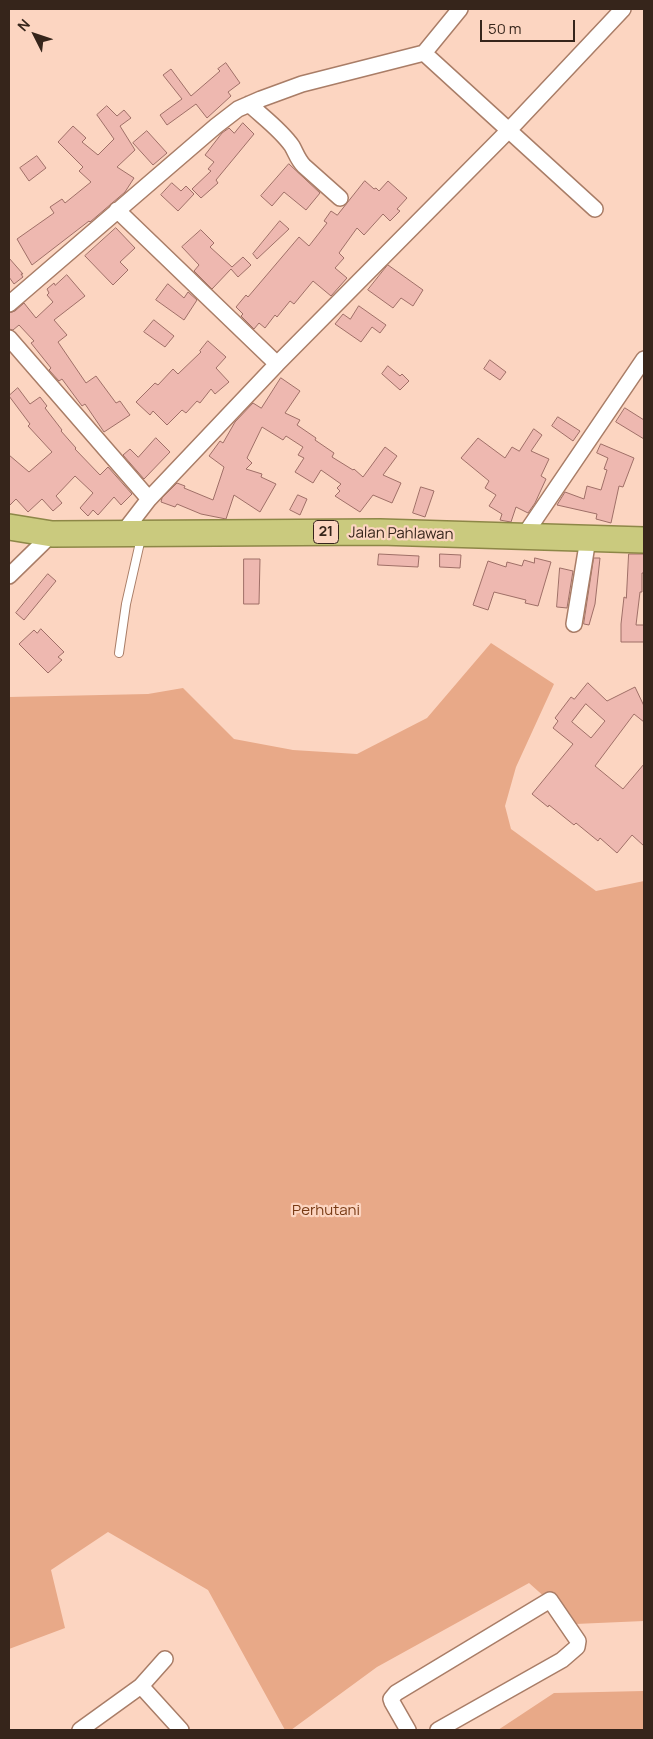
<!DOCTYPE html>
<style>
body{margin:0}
#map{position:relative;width:653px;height:1739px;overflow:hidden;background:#fcd5c1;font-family:Manrope,sans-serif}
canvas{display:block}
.frame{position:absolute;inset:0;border:10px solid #36251b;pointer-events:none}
.north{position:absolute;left:10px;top:10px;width:50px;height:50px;-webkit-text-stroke:4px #fcd5c1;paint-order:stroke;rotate:311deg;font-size:14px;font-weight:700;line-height:20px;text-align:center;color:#36251b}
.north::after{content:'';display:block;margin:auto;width:18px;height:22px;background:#36251b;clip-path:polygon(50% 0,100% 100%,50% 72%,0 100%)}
.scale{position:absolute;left:480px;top:20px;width:95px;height:22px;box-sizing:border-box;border:2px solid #36251b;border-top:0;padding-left:6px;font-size:15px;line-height:18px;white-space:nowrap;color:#36251b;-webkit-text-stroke:4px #fcd5c1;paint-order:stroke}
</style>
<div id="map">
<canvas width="653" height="1739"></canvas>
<div class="frame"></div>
<div class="north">N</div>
<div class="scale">50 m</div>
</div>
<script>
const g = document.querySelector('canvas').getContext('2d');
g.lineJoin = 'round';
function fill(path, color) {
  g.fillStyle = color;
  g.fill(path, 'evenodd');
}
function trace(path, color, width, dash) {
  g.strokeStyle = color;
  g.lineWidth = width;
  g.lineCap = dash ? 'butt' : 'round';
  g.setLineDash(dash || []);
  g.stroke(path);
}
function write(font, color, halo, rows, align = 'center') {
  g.font = font + ' Manrope,sans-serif';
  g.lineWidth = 4.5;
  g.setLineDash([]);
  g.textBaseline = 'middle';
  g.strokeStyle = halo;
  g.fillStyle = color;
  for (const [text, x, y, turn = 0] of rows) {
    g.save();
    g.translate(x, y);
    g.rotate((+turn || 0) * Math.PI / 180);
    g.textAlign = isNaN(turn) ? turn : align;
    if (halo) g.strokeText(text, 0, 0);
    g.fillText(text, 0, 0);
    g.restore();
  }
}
fill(new Path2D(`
 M 491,643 L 554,684 L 516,767 L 505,806 L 511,829 L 596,891 L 644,881 L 644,1621 L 575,1624 L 529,1583 L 377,1667 L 291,1730 L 285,1730 L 208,1590 L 108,1532 L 51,1570 L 65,1628 L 9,1649 L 9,697 L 148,694 L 183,688 L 234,739 L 293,750 L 357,754 L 427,718 Z
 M 644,1691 L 644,1730 L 498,1730 L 554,1693 Z`), '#e8a988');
const building = new Path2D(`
 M 226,63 L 240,83 L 228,92 L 231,96 L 207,118 L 196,104 L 167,125 L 160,115 L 182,99 L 163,75 L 171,69 L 191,96 L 220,71 L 218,69 Z
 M 107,106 L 117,116 L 124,110 L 131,118 L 120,126 L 135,150 L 117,167 L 134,178 L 125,192 L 90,222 L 89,221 L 32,265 L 17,239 L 54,213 L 50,207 L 62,199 L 65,203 L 91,182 L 79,171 L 83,167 L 58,142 L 73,126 L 86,138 L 82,142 L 98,155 L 114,139 L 97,115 Z
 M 243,123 L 254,134 L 216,180 L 218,183 L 201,198 L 192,189 L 211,171 L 208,169 L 214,162 L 205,155 L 222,133 L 229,128 L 234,133 Z
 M 147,131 L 167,153 L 153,165 L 133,143 Z
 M 37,156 L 46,168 L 29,181 L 20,168 Z
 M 289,164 L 320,193 L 306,210 L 284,192 L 272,206 L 261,196 Z
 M 365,181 L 374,189 L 376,188 L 379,191 L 388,181 L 407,198 L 397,209 L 400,211 L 390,221 L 383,214 L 364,235 L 357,228 L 339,253 L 344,258 L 335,268 L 347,278 L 331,296 L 313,281 L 294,304 L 290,301 L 277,317 L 275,315 L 265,328 L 259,323 L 254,329 L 241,316 L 243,314 L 236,307 L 246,295 L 248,297 L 299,237 L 309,246 L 327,223 L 324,221 L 331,211 L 337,215 Z
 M 172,183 L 181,191 L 186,186 L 194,194 L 178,211 L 161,195 Z
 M 280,221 L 289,229 L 257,259 L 253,254 Z
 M 116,228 L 135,248 L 120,262 L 128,270 L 113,285 L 85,256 Z
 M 201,230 L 214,243 L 210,247 L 232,267 L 243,257 L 251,265 L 238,277 L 231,269 L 212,289 L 194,271 L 199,265 L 182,247 Z
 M 9,258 L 23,274 L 21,274 L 23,277 L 14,284 L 9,277 Z
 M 388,265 L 423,290 L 413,306 L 401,298 L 393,308 L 368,290 Z
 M 67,275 L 85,296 L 54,320 L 67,335 L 58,342 L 86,383 L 96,376 L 116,403 L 120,401 L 130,415 L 104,432 L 85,404 L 82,406 L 62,379 L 59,381 L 49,370 L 51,368 L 31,343 L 34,341 L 19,325 L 13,330 L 9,329 L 9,313 L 15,311 L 24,303 L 36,318 L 53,302 L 47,295 L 49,293 L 47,289 L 54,283 L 55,285 Z
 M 168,284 L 184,298 L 188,292 L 197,300 L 184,320 L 156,300 Z
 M 359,306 L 386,325 L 380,333 L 372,327 L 361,342 L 335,324 L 343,314 L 350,319 Z
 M 154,320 L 174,336 L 165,347 L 144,332 Z
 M 208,341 L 226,357 L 216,368 L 229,382 L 215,394 L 211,389 L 200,403 L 197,401 L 186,413 L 182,410 L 167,425 L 153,411 L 150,415 L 136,402 L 155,383 L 158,385 L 173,369 L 178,374 L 201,352 L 200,351 Z
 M 490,360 L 506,372 L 500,380 L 484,369 Z
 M 388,366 L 400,376 L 402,374 L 409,381 L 400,390 L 382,374 Z
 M 281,378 L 300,391 L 285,413 L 300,420 L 297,425 L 316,438 L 315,440 L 334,453 L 332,457 L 353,470 L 354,469 L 363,477 L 385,447 L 397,456 L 383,475 L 401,483 L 392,503 L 373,495 L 360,512 L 335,496 L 340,491 L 337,488 L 341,484 L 321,470 L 313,483 L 295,472 L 304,458 L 298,455 L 303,447 L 286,436 L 283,440 L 262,427 L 247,458 L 252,463 L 246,469 L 262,474 L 261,477 L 276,484 L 260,512 L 234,495 L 226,519 L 201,514 L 177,504 L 175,507 L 161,502 L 162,498 L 177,483 L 185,486 L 184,488 L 213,500 L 224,467 L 209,456 L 220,441 L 223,443 L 235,422 L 253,403 L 261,408 Z
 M 18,388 L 30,404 L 40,397 L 47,406 L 45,408 L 62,430 L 61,431 L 76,448 L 75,449 L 100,475 L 108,467 L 132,494 L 121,505 L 114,497 L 98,515 L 93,510 L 88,516 L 80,508 L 93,493 L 75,476 L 56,496 L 62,503 L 53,511 L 42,499 L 28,512 L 16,499 L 9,506 L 9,455 L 29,472 L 52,452 L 28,426 L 30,424 L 9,396 Z
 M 625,408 L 644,420 L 644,439 L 616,422 Z
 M 558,417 L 580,431 L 573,441 L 552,426 Z
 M 534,429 L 542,435 L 531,451 L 549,459 L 541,476 L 546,479 L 535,503 L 528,513 L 516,507 L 511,522 L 505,521 L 500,520 L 502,514 L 489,506 L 496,495 L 485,488 L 489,481 L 461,458 L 478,438 L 505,458 L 512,447 L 519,451 Z
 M 156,438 L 170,452 L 144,479 L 123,455 L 130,449 L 138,457 Z
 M 601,444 L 634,458 L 623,487 L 619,486 L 611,523 L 596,519 L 597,514 L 557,505 L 565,492 L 584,499 L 587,486 L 601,490 L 607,470 L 604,469 L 608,458 L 597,453 Z
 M 421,487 L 434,491 L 425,517 L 413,513 Z
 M 298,495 L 307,499 L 300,515 L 290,510 Z
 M 379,554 L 419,556 L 418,567 L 378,565 Z
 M 440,554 L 461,555 L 460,568 L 440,567 Z
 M 629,554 L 644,554 L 644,573 L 642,573 L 642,592 L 640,592 L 636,625 L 644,625 L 644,642 L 621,642 L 621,624 L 624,597 L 626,598 Z
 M 535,558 L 551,562 L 538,606 L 525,603 L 526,600 L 494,592 L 488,610 L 473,605 L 488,561 L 506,567 L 507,562 L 522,566 L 524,560 L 534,563 Z
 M 594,558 L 600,558 L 595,604 L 589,625 L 584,624 Z
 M 244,559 L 260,559 L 259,604 L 244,604 Z
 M 560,568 L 573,571 L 567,608 L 557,607 Z
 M 48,574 L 56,581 L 24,620 L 16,613 Z
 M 41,629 L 64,652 L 58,657 L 62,660 L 48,673 L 19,644 L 34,630 L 37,633 Z
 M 588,683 L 607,701 L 635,687 L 644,706 L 644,722 L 634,714 L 595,766 L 623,789 L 644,764 L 644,846 L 632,835 L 617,853 L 600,838 L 598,841 L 576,823 L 574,825 L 549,805 L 548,807 L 532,794 L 573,744 L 553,728 L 558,721 L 555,718 L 571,697 L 574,699 ZM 586,704 L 605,721 L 591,738 L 572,722 Z`);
fill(building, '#eeb8b0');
trace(building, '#9f6f67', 1);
const service = new Path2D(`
 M 119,653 L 126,604 L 141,538`);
const minor = new Path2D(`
 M 424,53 L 595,209
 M 249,104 C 263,117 281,130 292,146 C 296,153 298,160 304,166 L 340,198
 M 117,210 L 277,364
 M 9,304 L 216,126 L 238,109 L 261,99 L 302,84 L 424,53 L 460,9
 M 9,338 L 149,499
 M 122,534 L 149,499 L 277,364 L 509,130 L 623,9
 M 523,537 L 644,359
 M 9,576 L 52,534
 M 574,624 L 588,539
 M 141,1686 L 181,1730
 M 80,1730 L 141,1686 L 165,1659
 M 408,1730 L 392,1702 L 391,1699 L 396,1693 L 550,1600 L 578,1641 L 577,1647 L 562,1660 L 438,1730`);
const trunk = new Path2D(`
 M 9,527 L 52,534 L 380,532 L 644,540`);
trace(service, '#a97d67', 10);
trace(minor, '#a97d67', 18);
trace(trunk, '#8d8747', 28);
trace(service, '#fff', 8);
trace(minor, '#fff', 15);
trace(trunk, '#caca7e', 25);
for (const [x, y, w] of [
 [326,532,25]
]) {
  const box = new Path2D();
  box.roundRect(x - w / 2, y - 11.5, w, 23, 4);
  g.fillStyle = '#fcd5c1';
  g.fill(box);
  trace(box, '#36251b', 1);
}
write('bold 14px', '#36251b', null, [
 ["21",326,532]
]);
write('15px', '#36251b', '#fcd5c1', [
 ["Jalan Pahlawan",401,534,1]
]);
write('15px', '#783a14', '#fcd5c1', [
 ["Perhutani",326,1211]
]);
</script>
